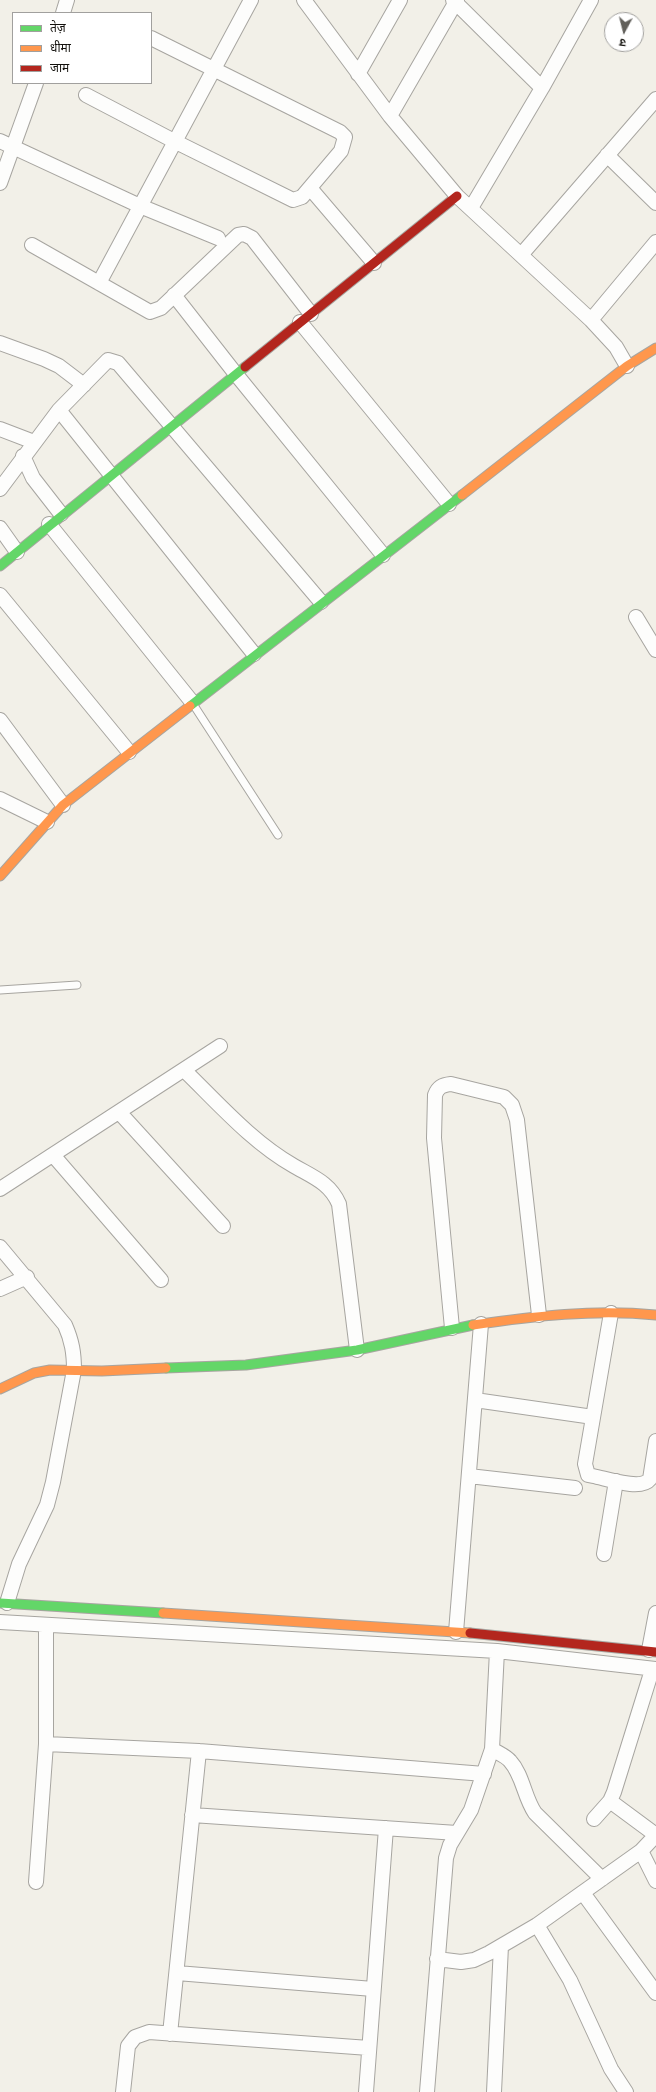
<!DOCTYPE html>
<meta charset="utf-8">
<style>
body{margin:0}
#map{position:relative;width:656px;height:2092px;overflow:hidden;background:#f2f0e8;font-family:"PT Serif","Noto Sans Devanagari",serif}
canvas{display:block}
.legend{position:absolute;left:12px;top:12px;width:140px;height:72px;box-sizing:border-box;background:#fff;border:1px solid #a1a09e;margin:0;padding:5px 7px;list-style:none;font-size:12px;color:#13110d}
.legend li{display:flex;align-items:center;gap:8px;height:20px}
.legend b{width:20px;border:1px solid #a1a09e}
.north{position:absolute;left:604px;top:12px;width:40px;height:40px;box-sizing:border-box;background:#fff;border:1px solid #a1a09e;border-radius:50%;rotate:187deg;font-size:11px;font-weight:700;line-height:16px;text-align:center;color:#13110d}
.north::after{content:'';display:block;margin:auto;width:14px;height:18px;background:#615f5a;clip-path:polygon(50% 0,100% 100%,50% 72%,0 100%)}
</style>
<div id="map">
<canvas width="656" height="2092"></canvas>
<ul class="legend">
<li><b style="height:5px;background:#63d668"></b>तेज़</li>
<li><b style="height:5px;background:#ff974d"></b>धीमा</li>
<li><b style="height:5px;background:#b3261e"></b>जाम</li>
</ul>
<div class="north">उ</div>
</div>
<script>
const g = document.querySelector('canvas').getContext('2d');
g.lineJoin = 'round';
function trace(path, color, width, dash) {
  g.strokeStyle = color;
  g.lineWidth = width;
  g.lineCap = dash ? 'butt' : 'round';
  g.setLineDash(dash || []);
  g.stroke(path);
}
const lane = new Path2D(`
 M 193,704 L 278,835
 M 0,990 L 77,985`);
const street = new Path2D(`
 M 304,0 L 390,116 L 457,196 L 591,320 L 616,347 L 627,366
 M 453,0 L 542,88
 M 63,13 L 67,0
 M 358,74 L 400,0
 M 86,95 L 174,141 L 293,200 L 302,197 L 341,151 L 345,137 L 340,132 L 151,38
 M 390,116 L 457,0
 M 0,141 L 140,206 L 218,238
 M 607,155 L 656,203
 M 0,183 L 36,83
 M 310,188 L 374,263
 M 471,208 L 542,88 L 591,0
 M 32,245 L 150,312 L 161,308 L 238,235 L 244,234 L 252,238 L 311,314
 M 521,255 L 656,99
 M 99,283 L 251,0
 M 174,295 L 235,373 L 383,555
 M 591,320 L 656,242
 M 300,322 L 449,504
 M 0,343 L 44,359 L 59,366 L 84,385
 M 59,410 L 254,654
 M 0,429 L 34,442
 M 23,456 L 33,478 L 61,514
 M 0,489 L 59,410 L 108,360 L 118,363 L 321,602
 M 49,524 L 192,702
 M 0,528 L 17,552
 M 0,595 L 129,752
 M 636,617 L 656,650
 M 0,720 L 63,805
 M 0,799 L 47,822
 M 184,1070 C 219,1104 252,1142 294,1166 C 313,1177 330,1183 339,1204 L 357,1350
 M 119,1112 L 223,1226
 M 53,1155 L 161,1280
 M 0,1189 L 220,1046
 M 0,1247 L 65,1325 C 72,1341 74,1353 74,1370 L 53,1482 L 47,1505 L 19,1564 L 7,1603
 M 0,1289 L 27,1277
 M 611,1313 L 585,1464 L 588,1475 L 593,1476 C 608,1479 641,1491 650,1479 L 656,1441
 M 452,1328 L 434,1138 L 435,1095 C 438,1087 442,1085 451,1084 L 504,1097 L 512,1105 L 517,1120 L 539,1315
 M 475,1400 L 593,1417
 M 469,1476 L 575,1488
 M 604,1554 L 616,1481
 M 0,1622 L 497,1651 L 656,1669
 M 456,1632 L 481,1324
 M 649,1650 L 656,1613
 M 46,1744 L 199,1751 L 484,1774
 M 492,1749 C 498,1753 506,1756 510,1761 C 523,1775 524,1797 535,1813 L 602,1879
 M 610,1801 L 656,1835
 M 192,1815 L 457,1833
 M 594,1819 L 610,1801 L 614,1792 L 652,1670
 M 641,1851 L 656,1881
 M 36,1882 L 46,1744 L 46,1625
 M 583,1893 L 656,1993
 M 537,1925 L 570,1980 L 611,2069 L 626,2092
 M 437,1959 L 461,1962 L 474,1960 L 489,1953 L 537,1925 L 641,1851 L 656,1835
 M 177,1973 L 373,1989
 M 170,2034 L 199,1751
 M 123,2092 L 128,2046 L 135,2037 L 149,2032 L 369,2048
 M 366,2092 L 386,1828
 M 427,2092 L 446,1858 L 450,1845 L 471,1810 L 492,1749 L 497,1651
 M 494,2092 L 501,1946`);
const fast = new Path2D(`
 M 0,566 L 245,367
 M 190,706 L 462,495
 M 166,1368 L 246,1365 L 357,1350 L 473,1325
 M 0,1603 L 163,1613`);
const slow = new Path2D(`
 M 462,495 L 627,366 L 656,348
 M 0,876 L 63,805 L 190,706
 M 473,1325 C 534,1316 595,1309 656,1315
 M 0,1389 L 34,1373 L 50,1370 L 102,1371 L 166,1368
 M 163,1613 L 470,1633`);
const jam = new Path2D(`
 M 245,367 L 457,196
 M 470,1633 L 656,1652`);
trace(lane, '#a7a5a0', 9);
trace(street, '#a7a5a0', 16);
trace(fast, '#a7a5a0', 11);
trace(slow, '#a7a5a0', 11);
trace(jam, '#a7a5a0', 11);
trace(lane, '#fdfdfc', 7);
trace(street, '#fdfdfc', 14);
trace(fast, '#63d668', 9);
trace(slow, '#ff974d', 9);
trace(jam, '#b3261e', 9);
</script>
